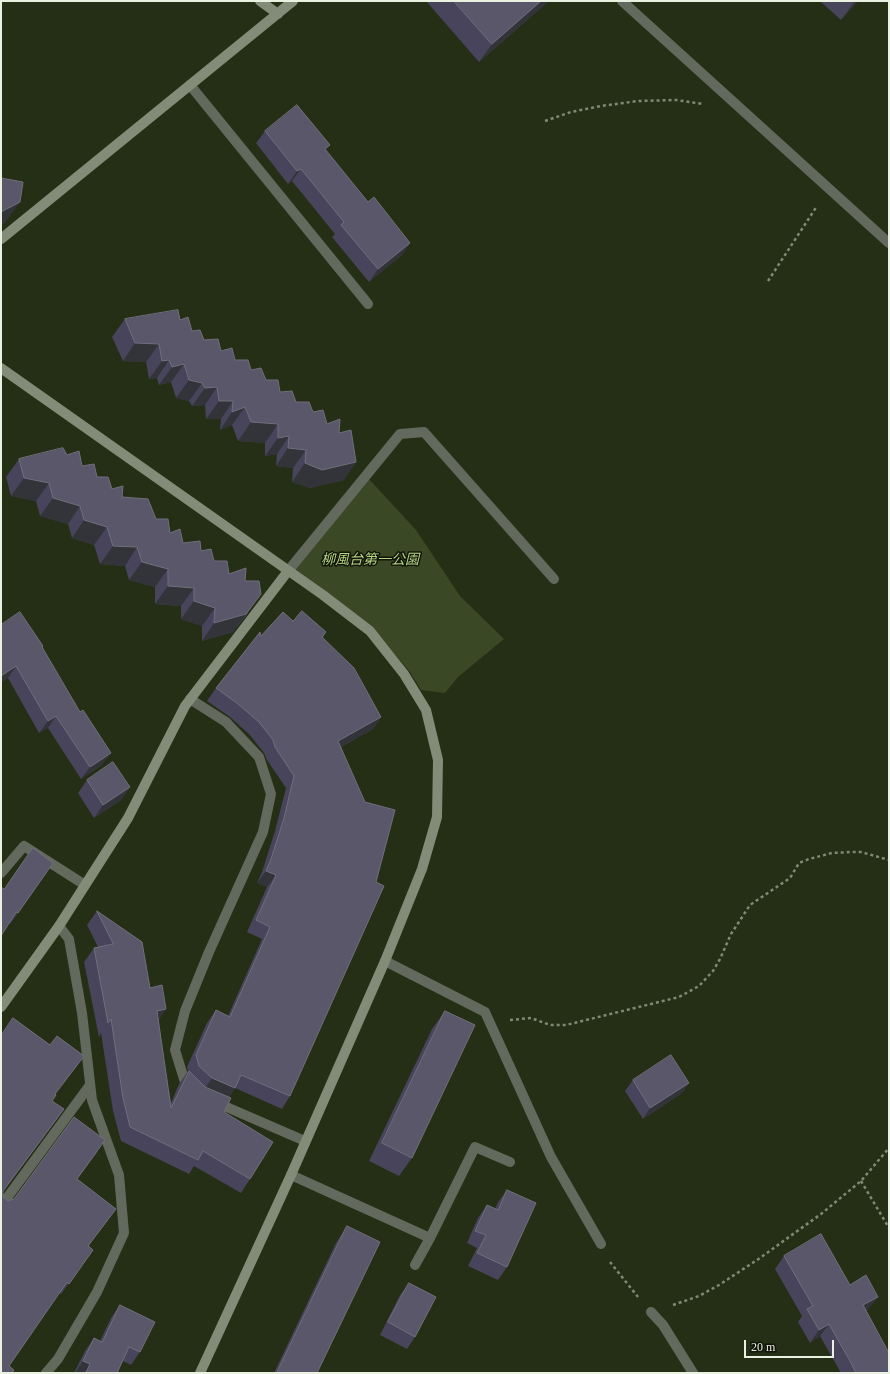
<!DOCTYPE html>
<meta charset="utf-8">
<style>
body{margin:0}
#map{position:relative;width:890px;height:1374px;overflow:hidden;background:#252f15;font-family:Georgia,serif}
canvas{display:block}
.frame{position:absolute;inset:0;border:2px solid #eaf1e1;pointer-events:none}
.scale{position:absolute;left:744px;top:1340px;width:90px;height:18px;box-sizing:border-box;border:2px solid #eaf1e1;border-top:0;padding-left:5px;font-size:12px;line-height:14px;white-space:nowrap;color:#eaf1e1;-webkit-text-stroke:3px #11150a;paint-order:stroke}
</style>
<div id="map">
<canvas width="890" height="1374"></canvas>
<div class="frame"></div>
<div class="scale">20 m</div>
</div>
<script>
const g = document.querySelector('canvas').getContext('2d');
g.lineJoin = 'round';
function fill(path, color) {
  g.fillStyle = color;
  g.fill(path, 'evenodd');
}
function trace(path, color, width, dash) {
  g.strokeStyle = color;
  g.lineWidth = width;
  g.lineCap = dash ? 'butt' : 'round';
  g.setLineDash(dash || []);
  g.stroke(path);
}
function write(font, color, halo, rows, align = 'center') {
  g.font = font + ' Georgia,"Noto Sans JP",serif';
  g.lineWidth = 3;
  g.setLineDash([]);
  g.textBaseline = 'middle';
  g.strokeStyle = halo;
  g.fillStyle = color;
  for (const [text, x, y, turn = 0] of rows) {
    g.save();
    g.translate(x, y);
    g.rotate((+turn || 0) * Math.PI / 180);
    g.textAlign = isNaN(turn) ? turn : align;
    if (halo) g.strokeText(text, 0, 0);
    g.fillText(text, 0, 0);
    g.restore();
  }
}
fill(new Path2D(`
 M 368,478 L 416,530 L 460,596 L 504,639 L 458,677 L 445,693 L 421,690 L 410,672 L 374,629 L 293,569 Z`), '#3b4825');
trace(new Path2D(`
 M 545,121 L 571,112 L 601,106 L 638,101 L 676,100 L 703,104
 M 768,281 L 817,206
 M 510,1020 L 531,1018 L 550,1025 L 566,1025 L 663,1001 L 679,997 L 699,986 L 713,971 L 720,959 L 731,934 L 750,905 L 790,878 L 799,863 L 809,859 L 832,853 L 851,852 L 861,852 L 889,860
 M 861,1181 L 889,1228
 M 610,1262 L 638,1297
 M 673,1305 L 699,1296 L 719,1285 L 757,1260 L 821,1214 L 861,1181 L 889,1148`), '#808973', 2.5, [3, 3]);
trace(new Path2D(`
 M 622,1 L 889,243
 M 190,85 L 368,304
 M 288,571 L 400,434 L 424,432 L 554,579
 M 190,699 L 226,722 L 259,757 L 271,794 L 263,832 L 209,952 L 185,1011 L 175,1050 L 185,1082 L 192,1088
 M 1,873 L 24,846 L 85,885
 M 385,961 L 485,1012 L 551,1157 L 601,1244
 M 215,1102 L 305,1141
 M 291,1175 L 430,1238 L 475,1147 L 510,1162
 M 1,1206 L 90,1085
 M 415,1265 L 430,1238
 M 651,1312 L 663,1325 L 693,1373
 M 46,1373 L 58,1359 L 97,1292 L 124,1233 L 119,1175 L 92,1100 L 82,1013 L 69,939 L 59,926`), '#64695d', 10);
trace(new Path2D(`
 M 260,1 L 278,14
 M 1,239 L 293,1
 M 1,368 L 323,595 L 370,631 L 404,674 L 426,710 L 438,760 L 437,817 L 422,869 L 385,961 L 291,1175 L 200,1373
 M 1,1007 L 59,926 L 128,818 L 185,706 L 288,571`), '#838c78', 10);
fill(new Path2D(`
 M 426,1 L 549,1 L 479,62 Z
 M 820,1 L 858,1 L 841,20 Z
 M 265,131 L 326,150 L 368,202 L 410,243 L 402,255 L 369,282 L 332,237 L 335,234 L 292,181 L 288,184 L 256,143 Z
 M 125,319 L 180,320 L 204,340 L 266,380 L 280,392 L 313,412 L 339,433 L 356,462 L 344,480 L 310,488 L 292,482 L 293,468 L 276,466 L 277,454 L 265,456 L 265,443 L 238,441 L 232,425 L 220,430 L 221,419 L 206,419 L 205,405 L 192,406 L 189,401 L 176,398 L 171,382 L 159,385 L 157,378 L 149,379 L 146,362 L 123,361 L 112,337 Z
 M 67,455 L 112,489 L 156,519 L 170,533 L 183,543 L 201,551 L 229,574 L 245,581 L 248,613 L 233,632 L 202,641 L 202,626 L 181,619 L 181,606 L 155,604 L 155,587 L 129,580 L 125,566 L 100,564 L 94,545 L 72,538 L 68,524 L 40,516 L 36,501 L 11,496 L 6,477 L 19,459 Z
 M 293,621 L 326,632 L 323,637 L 381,717 L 373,729 L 341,747 L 290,1096 L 282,1109 L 235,1088 L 229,1097 L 224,1112 L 250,1179 L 241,1193 L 194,1166 L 189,1174 L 121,1141 L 113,1111 L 101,1033 L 99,1037 L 84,962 L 94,948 L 98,947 L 87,925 L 97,911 L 166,1009 L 158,1021 L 171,1103 L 179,1084 L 188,1071 L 187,1067 L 207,1023 L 216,1010 L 228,1016 L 262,939 L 247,932 L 267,887 L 257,883 L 262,872 L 275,831 L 286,788 L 267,760 L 264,753 L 250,735 L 230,717 L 207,701 L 216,688 L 261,636 Z
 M 1,625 L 42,648 L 102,765 L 81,779 L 48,728 L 39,733 L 8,678 Z
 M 87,780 L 130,787 L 121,800 L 94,818 L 78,793 Z
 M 53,863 L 10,924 L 9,923 L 4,889 Z
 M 445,1011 L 412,1158 L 399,1176 L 369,1161 L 432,1029 Z
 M 1,1036 L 76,1067 L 55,1094 L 52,1101 L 64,1109 L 3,1192 L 3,1197 L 8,1201 L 14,1199 L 98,1151 L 77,1179 L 89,1246 L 93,1250 L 61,1294 L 59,1293 L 9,1366 L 1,1373 Z
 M 633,1080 L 689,1083 L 682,1093 L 643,1119 L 625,1091 Z
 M 507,1190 L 507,1267 L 498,1280 L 468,1266 L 477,1248 L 467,1243 L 478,1218 L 487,1205 L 495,1209 L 498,1202 Z
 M 347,1226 L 317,1373 L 274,1373 L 336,1243 Z
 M 784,1256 L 850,1285 L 869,1309 L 866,1311 L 889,1373 L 841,1373 L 820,1336 L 810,1343 L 798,1322 L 802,1316 L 775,1269 Z
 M 409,1283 L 415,1337 L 407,1349 L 380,1335 L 400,1295 Z
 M 120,1305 L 140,1352 L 131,1365 L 123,1361 L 117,1373 L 74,1373 L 85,1351 L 94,1338 L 100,1341 L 111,1318 Z`), '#47445b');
fill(new Path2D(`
 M 541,1 L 549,1 L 479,62 L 492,44 Z
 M 855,1 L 858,1 L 841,20 Z
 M 301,169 L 292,181 L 288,184 L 297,171 Z
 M 20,202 L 5,223 L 1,225 L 1,212 Z
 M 410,243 L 402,255 L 369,282 L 378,269 Z
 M 135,343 L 159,344 L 146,362 L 123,361 Z
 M 169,360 L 157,378 L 149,379 L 162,361 Z
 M 184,364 L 171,382 L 159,385 L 172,367 Z
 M 189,380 L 202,383 L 189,401 L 176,398 Z
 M 217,387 L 205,405 L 192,406 L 205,388 Z
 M 219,401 L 233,401 L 221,419 L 206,419 Z
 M 245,407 L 232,425 L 220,430 L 232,412 Z
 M 251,422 L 278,424 L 265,443 L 238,441 Z
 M 289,436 L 277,454 L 265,456 L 278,438 Z
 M 288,448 L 306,450 L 293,468 L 276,466 Z
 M 356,462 L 344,480 L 310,488 L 292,482 L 305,463 Z
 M 24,478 L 49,483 L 36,501 L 11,496 Z
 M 53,498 L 80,506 L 68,524 L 40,516 Z
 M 84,520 L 107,527 L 94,545 L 72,538 Z
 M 113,546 L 137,547 L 125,566 L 100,564 Z
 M 142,562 L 168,569 L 155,587 L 129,580 Z
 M 168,586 L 194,588 L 181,606 L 155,604 Z
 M 261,594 L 233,632 L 202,641 L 214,623 Z
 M 194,601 L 215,608 L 202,626 L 181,619 Z
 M 16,666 L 8,678 L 1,683 L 1,676 Z
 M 56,716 L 48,728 L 39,733 L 48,721 Z
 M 381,717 L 373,729 L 330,753 L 338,741 Z
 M 111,753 L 102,765 L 81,779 L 90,767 Z
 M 130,787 L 121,800 L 94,818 L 103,805 Z
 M 266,871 L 276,875 L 267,887 L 257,883 Z
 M 166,1009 L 157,1023 L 157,1011 Z
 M 84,1056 L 76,1067 L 47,1105 L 55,1094 Z
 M 212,1078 L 235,1088 L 227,1100 L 204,1090 Z
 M 689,1083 L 682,1093 L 643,1119 L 650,1108 Z
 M 878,1297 L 869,1309 L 854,1318 L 863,1305 Z
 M 829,1324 L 820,1336 L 810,1343 L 819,1330 Z
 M 83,1361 L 90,1364 L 84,1373 L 75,1373 Z`), '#323439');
const building = new Path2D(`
 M 454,1 L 541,1 L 492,44 Z
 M 297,105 L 330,145 L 325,149 L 368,202 L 374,197 L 410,243 L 378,269 L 341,225 L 344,222 L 301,169 L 297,171 L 265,131 Z
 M 1,178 L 23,182 L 20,202 L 1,212 Z
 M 178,310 L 180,320 L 188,317 L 192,331 L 200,330 L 204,340 L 218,339 L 221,351 L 232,348 L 235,360 L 248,360 L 251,370 L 261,368 L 266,380 L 278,380 L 280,392 L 292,391 L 296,402 L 309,402 L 313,412 L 323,410 L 327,424 L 340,419 L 339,433 L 351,430 L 356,462 L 322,470 L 305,463 L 306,450 L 288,448 L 289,436 L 278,438 L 278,424 L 251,422 L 245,407 L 232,412 L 233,401 L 219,401 L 217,387 L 205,388 L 202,383 L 189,380 L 184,364 L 172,367 L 169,360 L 162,361 L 159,344 L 135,343 L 125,319 Z
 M 63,448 L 67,455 L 79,451 L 82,466 L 94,464 L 97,477 L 108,477 L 112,489 L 123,486 L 122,497 L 148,499 L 156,519 L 168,519 L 170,533 L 180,529 L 183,543 L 200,541 L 201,551 L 211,549 L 214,561 L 227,561 L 229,574 L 246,568 L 245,581 L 259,581 L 261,594 L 246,614 L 214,623 L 215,608 L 194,601 L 194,588 L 168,586 L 168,569 L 142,562 L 137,547 L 113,546 L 107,527 L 84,520 L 80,506 L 53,498 L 49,483 L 24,478 L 19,459 Z
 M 302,611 L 326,632 L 322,637 L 354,668 L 381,717 L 338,741 L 365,802 L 395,810 L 376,882 L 384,886 L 290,1096 L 241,1075 L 235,1088 L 212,1078 L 199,1066 L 196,1055 L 216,1010 L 230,1017 L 270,927 L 256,920 L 276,875 L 266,871 L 271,859 L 284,818 L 294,776 L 275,747 L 273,740 L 259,722 L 238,704 L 216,688 L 260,632 L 261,636 L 283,612 L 293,621 Z
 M 20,612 L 43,646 L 42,647 L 80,712 L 83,710 L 111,753 L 90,767 L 56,716 L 48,721 L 16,666 L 1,676 L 1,625 Z
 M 113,762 L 130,787 L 103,805 L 87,780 Z
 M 33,848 L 53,863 L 18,913 L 16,912 L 1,936 L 1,887 L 4,889 Z
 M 97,911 L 142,942 L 150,988 L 162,985 L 166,1009 L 157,1011 L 171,1108 L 189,1071 L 205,1087 L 231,1098 L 224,1112 L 273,1142 L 250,1179 L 203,1151 L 198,1160 L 130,1127 L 123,1098 L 111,1019 L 108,1023 L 94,948 L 113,944 Z
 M 445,1011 L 475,1025 L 412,1158 L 382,1143 Z
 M 13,1018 L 50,1045 L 57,1036 L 84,1056 L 55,1094 L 56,1095 L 52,1101 L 64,1109 L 3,1191 L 3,1197 L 8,1201 L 14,1199 L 74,1117 L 105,1140 L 77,1179 L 116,1209 L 88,1246 L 93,1250 L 69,1284 L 67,1282 L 9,1366 L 14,1370 L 12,1373 L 1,1373 L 1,1036 Z
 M 671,1055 L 689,1083 L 650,1108 L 633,1080 Z
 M 507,1190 L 536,1203 L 507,1267 L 477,1253 L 486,1235 L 475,1231 L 487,1205 L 498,1210 Z
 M 347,1226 L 380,1242 L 317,1373 L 277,1373 Z
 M 821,1234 L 850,1285 L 866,1275 L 878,1297 L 863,1305 L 889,1353 L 889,1373 L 856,1373 L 850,1361 L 829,1324 L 819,1330 L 807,1309 L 813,1306 L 784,1256 Z
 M 409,1283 L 436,1297 L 415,1337 L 388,1322 Z
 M 120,1305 L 155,1322 L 140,1352 L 129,1347 L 117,1373 L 86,1373 L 90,1364 L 83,1361 L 94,1338 L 102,1342 Z`);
fill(building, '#595769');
trace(building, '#706f7c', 1);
write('italic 14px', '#b3d381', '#11150a', [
 ["柳風台第一公園",370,559]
]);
</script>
